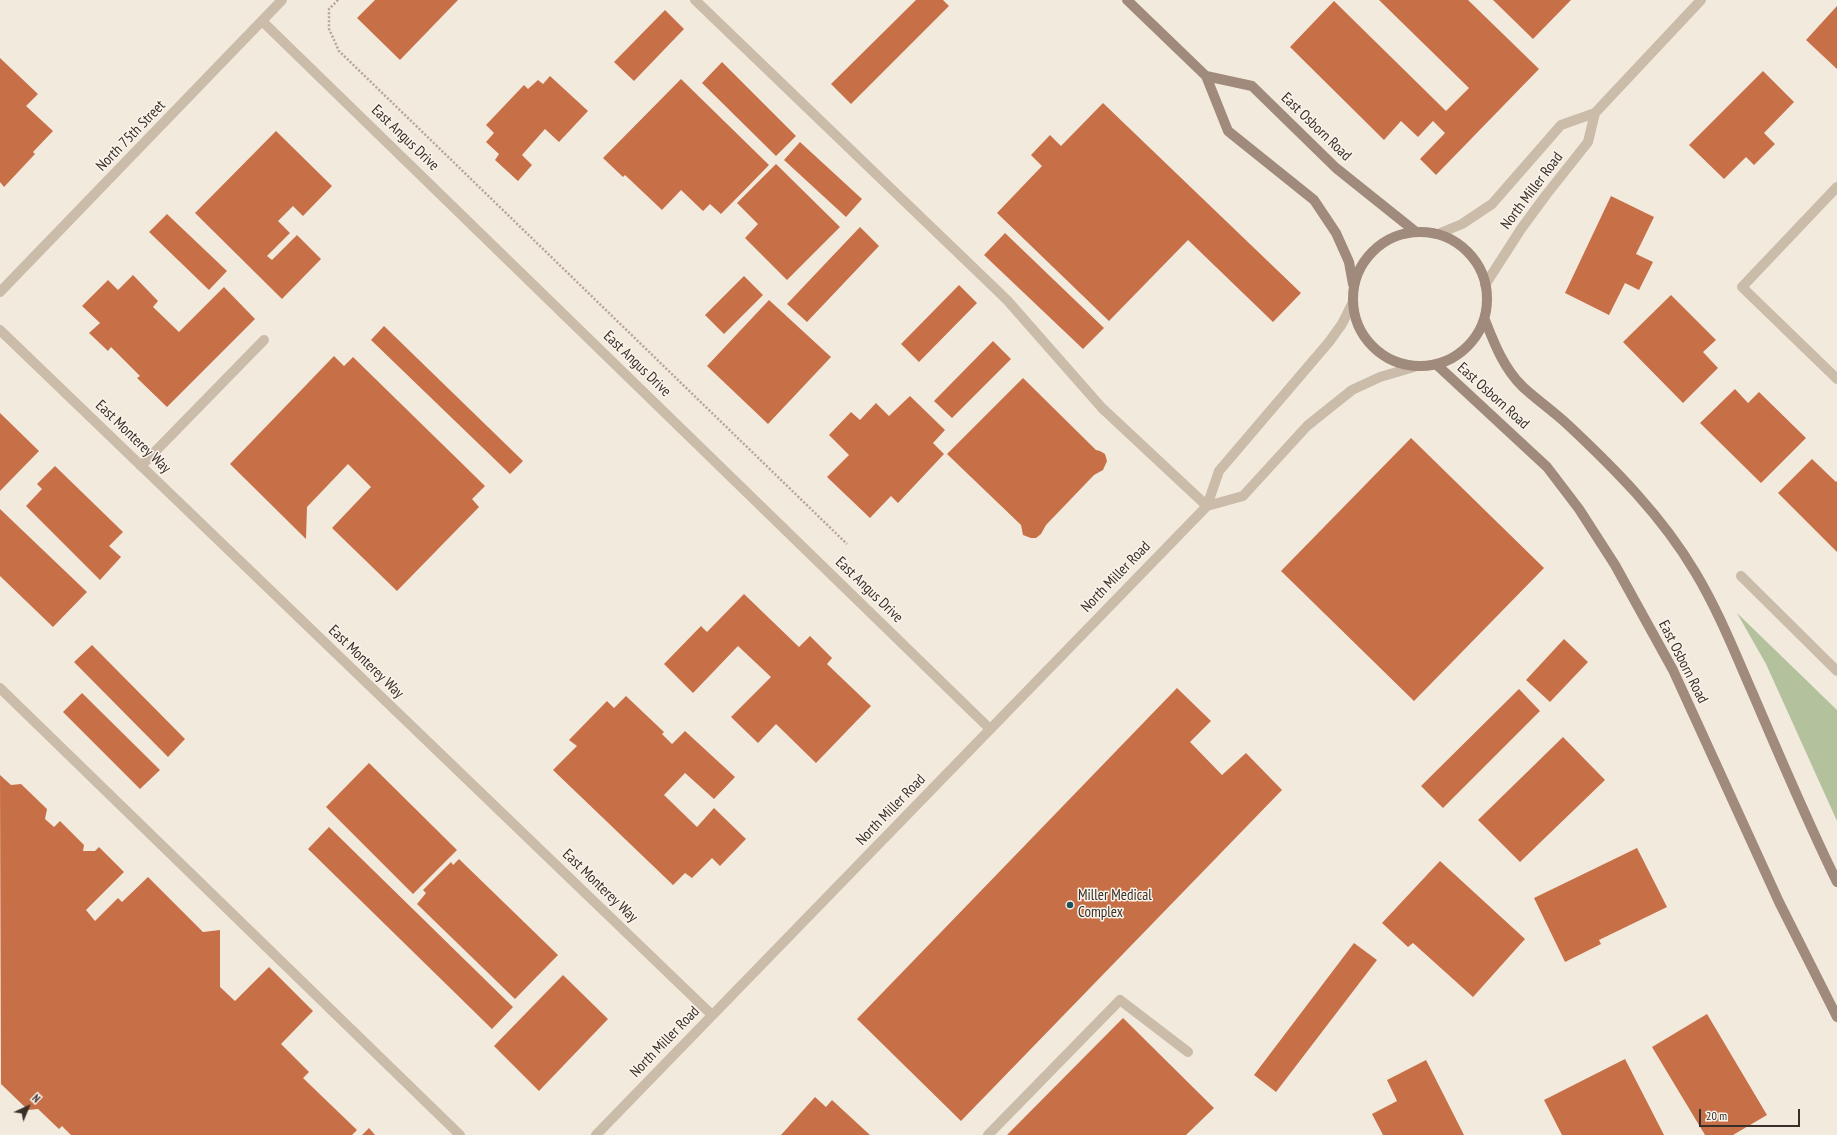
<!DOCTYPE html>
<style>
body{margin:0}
#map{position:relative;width:1837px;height:1135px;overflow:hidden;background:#f3eade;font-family:"PT Sans Narrow",sans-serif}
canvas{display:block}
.north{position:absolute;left:8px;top:1087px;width:40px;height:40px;-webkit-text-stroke:3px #faf4eb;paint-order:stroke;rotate:44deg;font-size:11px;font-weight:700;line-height:16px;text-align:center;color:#382f29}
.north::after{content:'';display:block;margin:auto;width:14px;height:18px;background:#382f29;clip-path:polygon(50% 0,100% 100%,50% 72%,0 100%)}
.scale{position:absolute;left:1699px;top:1109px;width:101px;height:18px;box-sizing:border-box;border:2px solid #382f29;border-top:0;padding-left:5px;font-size:12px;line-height:14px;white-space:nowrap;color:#382f29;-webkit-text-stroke:3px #faf4eb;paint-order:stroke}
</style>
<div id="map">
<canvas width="1837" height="1135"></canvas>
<div class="north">N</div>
<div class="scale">20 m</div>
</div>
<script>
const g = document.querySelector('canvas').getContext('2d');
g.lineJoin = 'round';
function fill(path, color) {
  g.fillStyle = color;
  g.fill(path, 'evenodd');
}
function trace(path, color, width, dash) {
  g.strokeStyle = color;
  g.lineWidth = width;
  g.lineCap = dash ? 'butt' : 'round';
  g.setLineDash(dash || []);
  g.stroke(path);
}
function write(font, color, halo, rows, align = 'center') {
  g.font = font + ' "PT Sans Narrow",sans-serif';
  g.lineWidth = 3;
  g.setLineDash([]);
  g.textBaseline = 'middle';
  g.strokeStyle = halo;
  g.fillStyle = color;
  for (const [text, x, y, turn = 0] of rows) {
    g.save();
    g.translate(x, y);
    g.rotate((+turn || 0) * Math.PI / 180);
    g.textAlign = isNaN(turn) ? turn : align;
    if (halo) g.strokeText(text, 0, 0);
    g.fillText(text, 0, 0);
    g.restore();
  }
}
fill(new Path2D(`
 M 1737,613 L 1837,710 L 1837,821 L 1766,664 Z`), '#b3c29d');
fill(new Path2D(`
 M 375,0 L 458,0 L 400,60 L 357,18 Z
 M 916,0 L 943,0 L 949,6 L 851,104 L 831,84 Z
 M 1379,0 L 1468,0 L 1539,69 L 1436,175 L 1420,159 L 1445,133 L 1433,121 L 1418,137 L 1401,121 L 1384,140 L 1290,47 L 1334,1 L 1446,111 L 1469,88 Z
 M 1493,0 L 1571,0 L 1533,39 Z
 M 1837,6 L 1837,69 L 1806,40 Z
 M 665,10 L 684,29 L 634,81 L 614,62 Z
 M 0,58 L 38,94 L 26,106 L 53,131 L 33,152 L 35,154 L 4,187 L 0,182 Z
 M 722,62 L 796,136 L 776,156 L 702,83 Z
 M 1763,71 L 1794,102 L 1764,133 L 1775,144 L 1754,165 L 1746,157 L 1724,179 L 1689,145 Z
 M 550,76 L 588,111 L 559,142 L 545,129 L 522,155 L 532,165 L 518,181 L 495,160 L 499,154 L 486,142 L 494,133 L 486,125 L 524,85 L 528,89 L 538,80 L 543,84 Z
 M 681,79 L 769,165 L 721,214 L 710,204 L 703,211 L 681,190 L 662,210 L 625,175 L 623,177 L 603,158 Z
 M 1103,103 L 1301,293 L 1273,322 L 1188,240 L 1109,321 L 997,213 L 1042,166 L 1031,155 L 1050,135 L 1061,146 Z
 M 276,131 L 332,186 L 303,216 L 293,206 L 278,221 L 290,233 L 267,256 L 272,260 L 297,235 L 321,259 L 282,299 L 195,213 Z
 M 800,142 L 862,199 L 846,217 L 784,160 Z
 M 776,164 L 840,227 L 787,280 L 745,238 L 758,224 L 737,203 Z
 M 1611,196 L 1654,217 L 1636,254 L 1653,262 L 1639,290 L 1625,283 L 1609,315 L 1565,293 Z
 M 167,214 L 227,271 L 209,290 L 149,232 Z
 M 860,227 L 879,246 L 807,322 L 787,304 Z
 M 1005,233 L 1104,328 L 1083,349 L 984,255 Z
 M 133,275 L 158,301 L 153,307 L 179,332 L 224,287 L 255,319 L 167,407 L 137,378 L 140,376 L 111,347 L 108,351 L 89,333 L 100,323 L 82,306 L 108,280 L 118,290 Z
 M 744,276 L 763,295 L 724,334 L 705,315 Z
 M 959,285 L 977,303 L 919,362 L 901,344 Z
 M 1671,295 L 1716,340 L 1703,352 L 1718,368 L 1683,403 L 1623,342 Z
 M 769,300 L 831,357 L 768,424 L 707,366 Z
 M 384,326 L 523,461 L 510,474 L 371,340 Z
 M 993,341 L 1011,359 L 952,418 L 934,401 Z
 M 334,356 L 344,366 L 353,357 L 485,486 L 472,499 L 479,507 L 397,591 L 332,528 L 371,487 L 348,464 L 307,507 L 306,539 L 230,464 Z
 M 1023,378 L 1096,450 L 1100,451 L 1105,454 L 1107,461 L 1103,470 L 1094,475 L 1046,525 L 1041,534 L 1036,538 L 1031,538 L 1023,535 L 1021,525 L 947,454 Z
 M 1735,389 L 1748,403 L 1759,392 L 1806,438 L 1761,483 L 1700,423 Z
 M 910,396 L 945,430 L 933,443 L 944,454 L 898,503 L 891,496 L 870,518 L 827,477 L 849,455 L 829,435 L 851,412 L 860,420 L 876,403 L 889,416 Z
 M 0,413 L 39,451 L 0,491 Z
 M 1411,438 L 1544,568 L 1414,701 L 1281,571 Z
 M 1812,459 L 1836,482 L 1837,481 L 1837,552 L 1778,493 Z
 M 55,466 L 123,532 L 109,546 L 121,557 L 100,580 L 26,506 L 42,489 L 37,484 Z
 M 0,509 L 87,592 L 53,627 L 0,576 Z
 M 744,594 L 799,647 L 810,636 L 832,658 L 827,664 L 871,706 L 816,763 L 776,724 L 758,743 L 731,717 L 771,677 L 738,646 L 693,693 L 664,664 L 701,626 L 707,632 Z
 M 1564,639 L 1588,662 L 1550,702 L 1526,680 Z
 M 92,645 L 185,739 L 168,757 L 74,662 Z
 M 1177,688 L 1211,721 L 1190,742 L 1222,775 L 1246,753 L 1282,790 L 961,1121 L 857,1019 Z
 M 1519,689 L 1540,711 L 1443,808 L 1421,786 Z
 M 82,693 L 160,770 L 140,789 L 63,712 Z
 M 626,696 L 664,732 L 662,734 L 672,744 L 685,731 L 735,777 L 714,799 L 685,773 L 664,795 L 697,827 L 714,808 L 746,839 L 720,866 L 712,858 L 692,878 L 685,873 L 673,885 L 553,770 L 577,746 L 569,740 L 607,701 L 614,708 Z
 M 1563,737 L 1605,780 L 1520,862 L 1478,820 Z
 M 369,763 L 457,850 L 413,894 L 326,807 Z
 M 0,775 L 11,785 L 21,784 L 47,809 L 45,819 L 54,827 L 60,821 L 84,845 L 83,851 L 95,851 L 99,847 L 124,872 L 86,910 L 95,921 L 118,898 L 122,902 L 148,877 L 203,932 L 220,930 L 220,987 L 235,1001 L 269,967 L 313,1011 L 281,1044 L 309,1072 L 303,1078 L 357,1130 L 352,1135 L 71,1135 L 62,1126 L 59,1129 L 38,1109 L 28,1110 L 1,1084 Z
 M 329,827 L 513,1007 L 492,1029 L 308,849 Z
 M 1637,848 L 1667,907 L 1599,940 L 1601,944 L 1565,962 L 1534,898 Z
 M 459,859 L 558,955 L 515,999 L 417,904 L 426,893 L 423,890 L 451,862 L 453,865 Z
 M 1440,861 L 1525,939 L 1473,997 L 1413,943 L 1408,947 L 1382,923 Z
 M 1354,943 L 1377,960 L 1276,1092 L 1254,1075 Z
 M 563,975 L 608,1019 L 539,1091 L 494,1046 Z
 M 1707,1014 L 1767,1115 L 1733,1135 L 1705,1135 L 1652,1047 Z
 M 1123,1018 L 1214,1108 L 1186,1135 L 1007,1135 Z
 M 1625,1059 L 1664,1135 L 1562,1135 L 1544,1100 Z
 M 1426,1060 L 1464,1135 L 1383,1135 L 1372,1114 L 1397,1101 L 1387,1080 Z
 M 815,1097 L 826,1107 L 832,1100 L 870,1135 L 781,1135 Z
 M 369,1128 L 375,1135 L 362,1135 Z`), '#c77048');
trace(new Path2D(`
 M 338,0 L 329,9 L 329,29 L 339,51 L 847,544`), '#b7a594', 2.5, [2, 2]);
trace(new Path2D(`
 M 695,0 L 1007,300 L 1102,408 L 1207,506
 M 1837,187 L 1742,287 L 1837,379
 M 141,466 L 264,340
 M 0,688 L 460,1135
 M 988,1135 L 1120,1000 L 1188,1052`), '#cbbba9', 10);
trace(new Path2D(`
 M 262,21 L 990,729
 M 0,292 L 282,0
 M 0,330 L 712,1015
 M 1741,576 L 1837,671`), '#cbbba9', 10);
trace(new Path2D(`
 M 1438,234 L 1462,224 L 1492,204 L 1561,125 L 1595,113 L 1701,0
 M 1485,285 L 1521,229 L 1546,195 L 1588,142 L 1595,113
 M 1207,506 L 1243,496 L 1307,426 L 1352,390 L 1380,377 L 1414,367
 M 596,1135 L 1207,506 L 1219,471 L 1329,342 L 1342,324 L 1353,302`), '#cbbba9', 10);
trace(new Path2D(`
 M 1127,0 L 1206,76 L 1228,131 L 1314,200 L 1336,233 L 1349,262 L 1353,284
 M 1206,76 L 1252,86 L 1336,168 L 1416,232
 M1353 299a67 67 0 1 1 134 0a67 67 0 1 1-134 0Z
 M 1485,320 C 1494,343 1504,369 1523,387 C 1537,400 1553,411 1567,424 C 1614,468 1662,516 1695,572 C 1718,610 1735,653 1753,694 C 1780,757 1807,821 1837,882
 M 1437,365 L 1547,467 L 1579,509 L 1615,565 L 1673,670 L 1779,902 L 1837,1017`), '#9f8a7b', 10);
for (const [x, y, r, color] of [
 [1070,905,4,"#1e525b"]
]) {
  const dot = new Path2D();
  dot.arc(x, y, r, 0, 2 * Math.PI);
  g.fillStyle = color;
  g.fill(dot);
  trace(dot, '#faf4eb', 1.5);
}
write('15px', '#382f29', '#faf4eb', [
 ["East Osborn Road",1316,127,44],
 ["North 75th Street",131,136,-46],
 ["East Angus Drive",405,138,44],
 ["North Miller Road",1532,191,-53],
 ["East Angus Drive",637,364,44],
 ["East Osborn Road",1493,396,42],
 ["East Monterey Way",133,437,44],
 ["North Miller Road",1116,577,-46],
 ["East Angus Drive",869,590,44],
 ["East Monterey Way",366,662,44],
 ["East Osborn Road",1683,662,63],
 ["North Miller Road",891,810,-46],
 ["East Monterey Way",600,886,44],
 ["North Miller Road",665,1042,-46]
]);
write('15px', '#382f29', '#faf4eb', [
 ["Miller Medical",1078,896],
 ["Complex",1078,913]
], 'left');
</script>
